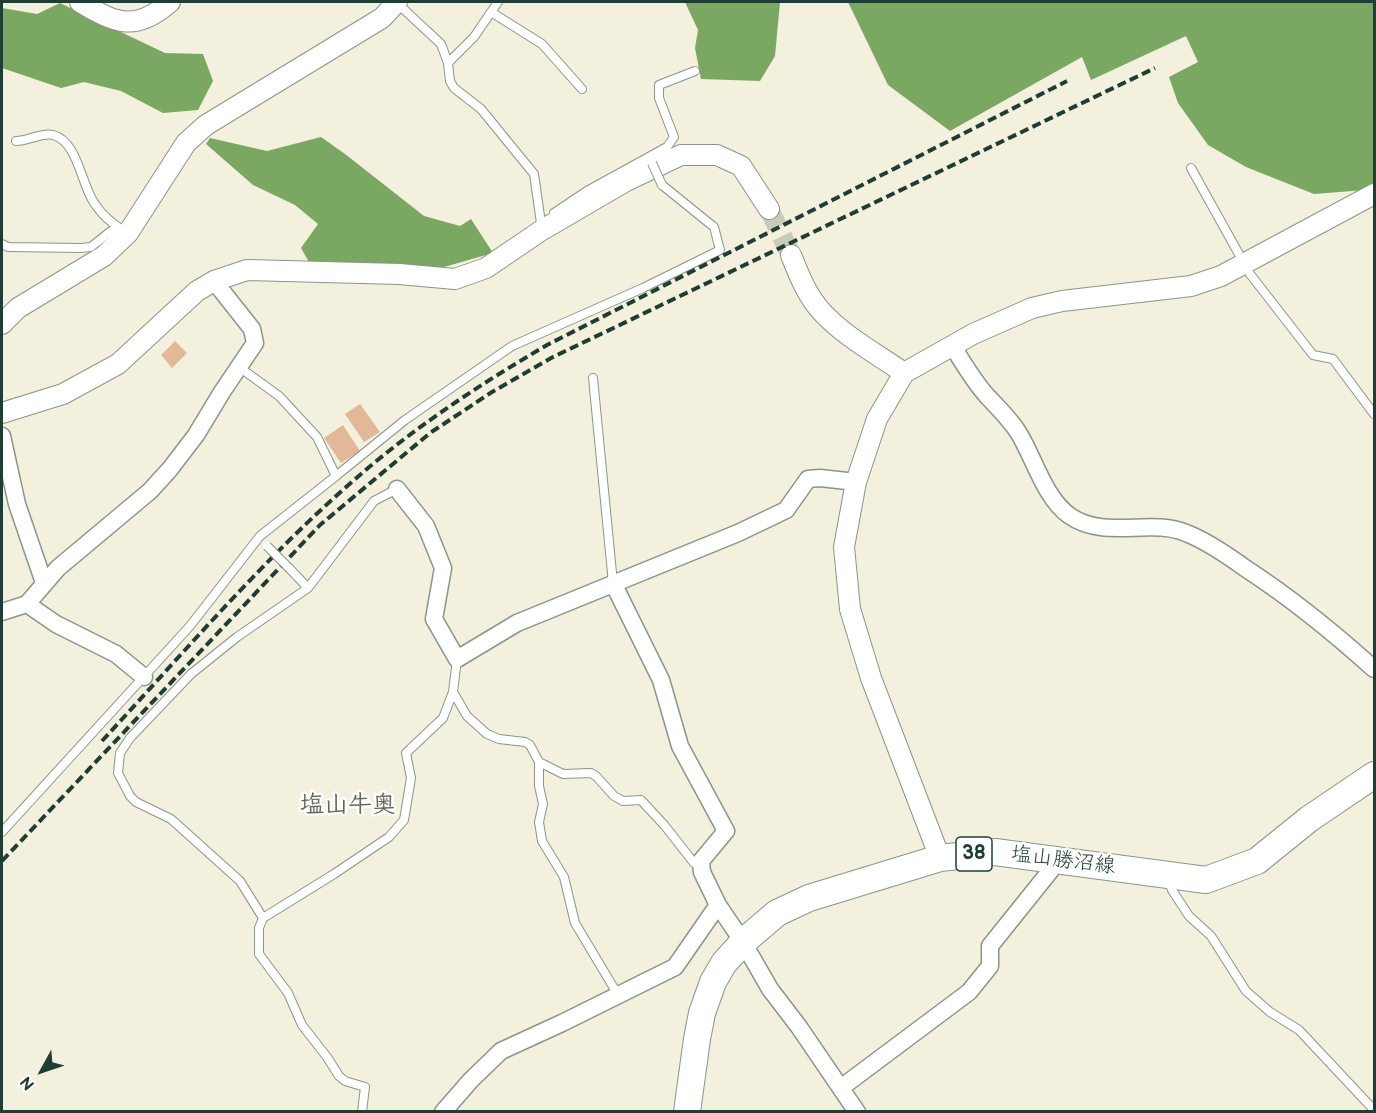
<!DOCTYPE html>
<meta charset="utf-8">
<style>
body{margin:0}
#map{position:relative;width:1376px;height:1113px;overflow:hidden;background:#f3f0dd;font-family:"Balsamiq Sans",sans-serif}
canvas{display:block}
.frame{position:absolute;inset:0;border:3px solid #1f3d34;pointer-events:none}
.north{position:absolute;left:12px;top:1041px;width:60px;height:60px;-webkit-text-stroke:4px #fff;paint-order:stroke;rotate:230deg;font-size:16px;font-weight:700;line-height:24px;text-align:center;color:#1f3d34}
.north::after{content:'';display:block;margin:auto;width:21px;height:27px;background:#1f3d34;clip-path:polygon(50% 0,100% 100%,50% 72%,0 100%)}
</style>
<div id="map">
<canvas width="1376" height="1113"></canvas>
<div class="frame"></div>
<div class="north">N</div>
</div>
<script>
const g = document.querySelector('canvas').getContext('2d');
g.lineJoin = 'round';
function fill(path, color) {
  g.fillStyle = color;
  g.fill(path, 'evenodd');
}
function trace(path, color, width, dash) {
  g.strokeStyle = color;
  g.lineWidth = width;
  g.lineCap = dash ? 'butt' : 'round';
  g.setLineDash(dash || []);
  g.stroke(path);
}
function write(font, color, halo, rows, align = 'center') {
  g.font = font + ' "Balsamiq Sans","Klee One",sans-serif';
  g.lineWidth = 5;
  g.setLineDash([]);
  g.textBaseline = 'middle';
  g.strokeStyle = halo;
  g.fillStyle = color;
  for (const [text, x, y, turn = 0] of rows) {
    g.save();
    g.translate(x, y);
    g.rotate((+turn || 0) * Math.PI / 180);
    g.textAlign = isNaN(turn) ? turn : align;
    if (halo) g.strokeText(text, 0, 0);
    g.fillText(text, 0, 0);
    g.restore();
  }
}
fill(new Path2D(`
 M 685,2 L 780,2 L 775,56 L 760,81 L 701,79 L 695,48 L 698,30 Z
 M 848,2 L 1374,2 L 1374,182 L 1365,190 L 1314,194 L 1246,167 L 1208,145 L 1178,103 L 1169,77 L 1198,62 L 1186,36 L 1091,80 L 1082,57 L 950,131 L 888,85 Z
 M 60,3 L 165,53 L 203,54 L 213,81 L 198,110 L 163,113 L 121,91 L 84,82 L 61,88 L 2,68 L 2,8 L 37,14 Z
 M 321,137 L 345,154 L 424,216 L 460,226 L 471,219 L 493,253 L 444,267 L 346,266 L 309,262 L 301,248 L 318,224 L 295,205 L 253,185 L 206,144 L 210,138 L 267,151 Z`), '#7aa761');
fill(new Path2D(`
 M 175,341 L 187,353 L 172,368 L 161,355 Z
 M 360,404 L 380,432 L 364,442 L 345,414 Z
 M 343,425 L 360,451 L 341,463 L 324,438 Z`), '#e3b898');
trace(new Path2D(`
 M 769,209 L 791,255`), '#c9ccbb', 20, [20, 10]);
const service = new Path2D(`
 M 397,3 L 441,44 L 448,63 L 450,81 L 454,88 L 481,109 L 534,174 L 542,230
 M 491,12 L 542,44 L 582,89
 M 448,63 L 474,37 L 498,2
 M 16,141 C 28,141 43,132 53,135 C 77,141 81,182 93,201 C 102,216 113,224 127,233
 M 1191,168 L 1250,274 L 1313,355 L 1333,359 L 1374,414
 M 554,213 L 587,191 L 667,147 L 674,137 L 659,98 L 659,85 L 695,71
 M 2,244 L 8,247 L 80,248 L 91,247 L 111,231 L 124,233
 M 593,378 L 613,583
 M 336,476 L 405,420 L 512,346 L 643,288 L 720,250 L 714,227 L 662,185
 M 289,568 L 308,588
 M 453,692 L 467,716 L 487,734 L 499,739 L 525,742 L 530,745 L 539,762 L 563,774 L 591,773 L 596,776 L 614,796 L 623,801 L 641,800 L 665,826 L 694,863 L 700,866
 M 539,762 L 539,786 L 543,804 L 539,822 L 542,841 L 564,877 L 575,923 L 618,995
 M 2,832 L 190,626 L 260,536 L 336,476 L 317,437 L 279,396 L 239,367
 M 1168,878 L 1172,890 L 1189,916 L 1211,936 L 1246,991 L 1270,1012 L 1299,1030 L 1374,1110
 M 263,918 L 240,881 L 171,819 L 136,802 L 130,796 L 118,773 L 120,753 L 130,738 L 191,674 L 237,637 L 308,588 L 374,501 L 397,489
 M 362,1112 L 365,1087 L 345,1081 L 339,1076 L 327,1057 L 302,1025 L 288,993 L 259,954 L 259,928 L 263,918 L 334,874 L 389,837 L 404,820 L 411,778 L 406,753 L 443,718 L 453,692 L 457,659`);
const minor = new Path2D(`
 M 952,345 C 963,363 974,382 988,397 C 999,409 1009,418 1018,432 C 1034,457 1044,498 1070,516 C 1105,540 1150,518 1186,533 C 1207,541 1227,555 1245,568 C 1291,598 1333,632 1374,669
 M 2,436 L 17,504 L 44,583
 M 397,489 L 426,526 L 443,568 L 434,619 L 457,659 L 517,623 L 738,533 L 786,510 L 808,479 L 820,478 L 856,482
 M 613,583 L 661,680 L 680,746 L 726,831 L 701,861 L 702,872 L 718,905
 M 27,604 L 56,624 L 116,654 L 144,677
 M 2,612 L 27,604 L 58,568 L 150,491 L 170,469 L 196,435 L 222,392 L 255,343 L 252,329 L 214,281
 M 842,1087 L 969,992 L 990,966 L 990,946 L 1059,860
 M 443,1112 L 471,1080 L 501,1051 L 562,1023 L 675,967 L 718,905 L 743,942 L 770,989 L 799,1027 L 857,1112`);
const tertiary = new Path2D(`
 M 80,2 C 116,24 136,32 170,2
 M 791,255 C 799,275 807,296 822,312 C 845,337 877,354 904,373 L 973,334 L 1032,308 L 1062,301 L 1191,286 L 1221,276 L 1374,194
 M 2,324 L 18,308 L 104,256 L 128,233 L 186,143 L 206,125 L 382,18 L 397,2
 M 904,373 L 877,419 L 856,482 L 844,547 L 850,609 L 871,678 L 940,858
 M 2,413 L 63,394 L 118,364 L 197,291 L 214,281 L 247,270 L 399,274 L 455,279 L 486,268 L 542,230 L 626,181 L 681,155 L 717,155 L 741,166 L 769,209`);
const primary = new Path2D(`
 M 687,1112 L 697,1039 L 702,1013 L 713,982 L 724,963 L 743,942 L 777,913 L 809,898 L 940,858 L 995,852 L 1206,880 L 1257,861 L 1309,819 L 1374,775`);
trace(service, '#899688', 10);
trace(minor, '#899688', 19);
trace(tertiary, '#899688', 22);
trace(primary, '#899688', 28);
trace(service, '#fff', 8);
trace(minor, '#fff', 16);
trace(tertiary, '#fff', 20);
trace(primary, '#fff', 26);
trace(new Path2D(`
 M 102,741 C 188,648 271,550 368,468 C 424,421 484,382 547,345 L 1067,81
 M 2,861 L 320,525 L 430,433 L 492,392 L 553,357 L 1155,68`), '#1f3d34', 4, [9, 4.5]);
const serviceBridge = new Path2D(`
 M 652,163 L 662,185
 M 267,546 L 289,568`);
trace(serviceBridge, '#899688', 10, []);
trace(serviceBridge, '#fff', 8);
for (const [x, y, w] of [
 [974,854,36]
]) {
  const box = new Path2D();
  box.roundRect(x - w / 2, y - 17, w, 34, 4.5);
  g.fillStyle = '#fff';
  g.fill(box);
  trace(box, '#1f3d34', 1.5);
}
write('bold 20px', '#1f3d34', null, [
 ["38",974,854]
]);
write('21px', '#1f3d34', '#fff', [
 ["塩山勝沼線",1063,861,7]
]);
write('bold 24px', '#646857', '#fff', [
 ["塩山牛奥",348,806]
]);
</script>
